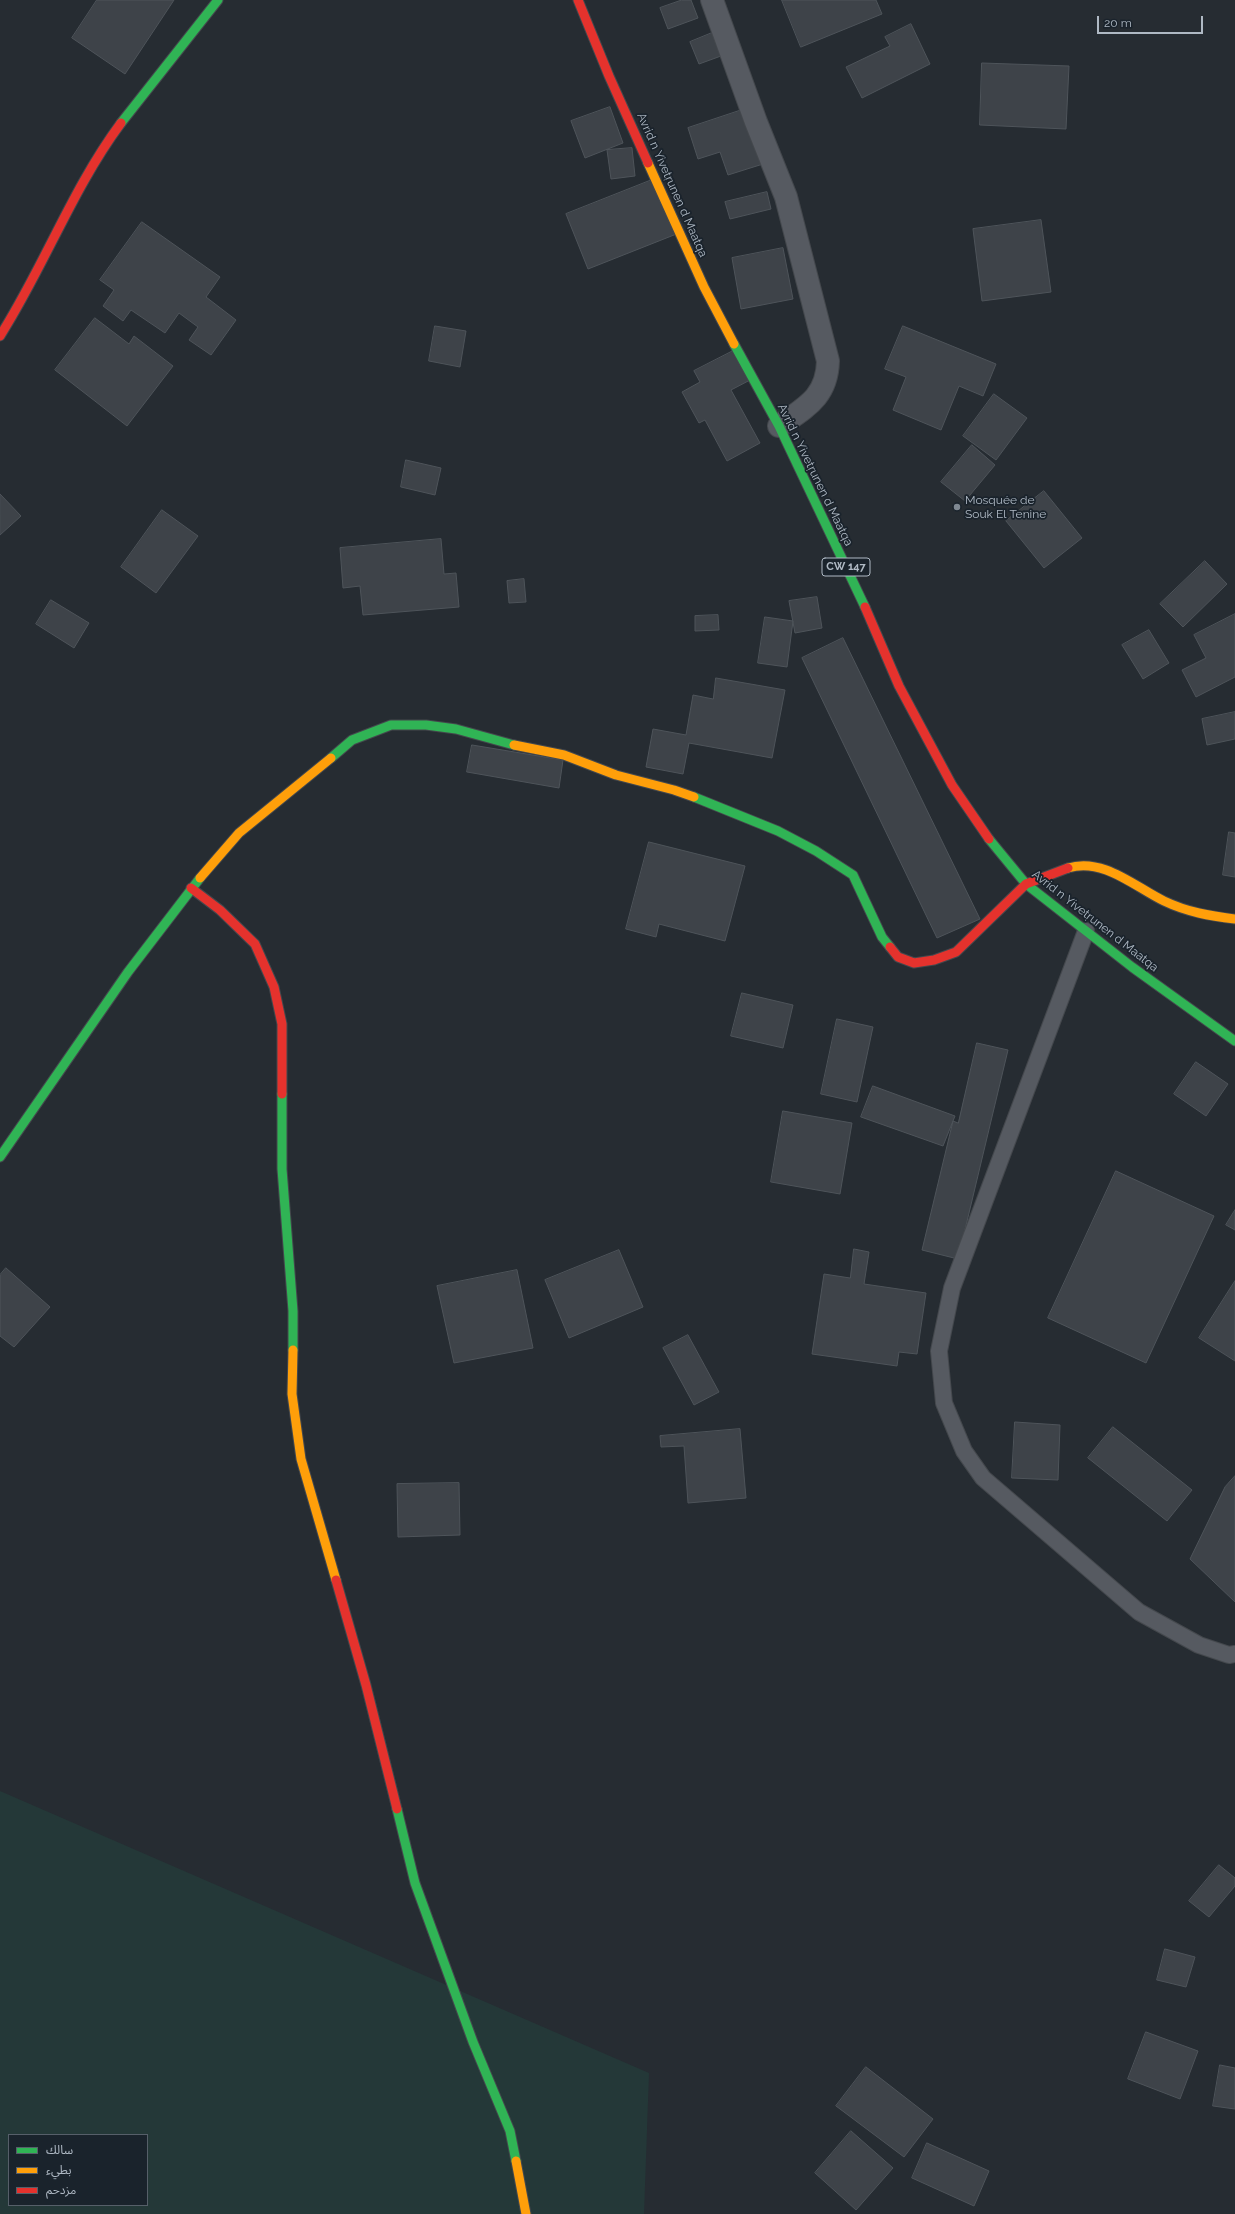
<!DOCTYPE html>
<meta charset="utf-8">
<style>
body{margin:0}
#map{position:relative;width:1235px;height:2214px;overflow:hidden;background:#262c32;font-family:Raleway,"Noto Sans Arabic",sans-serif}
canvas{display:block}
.legend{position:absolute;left:8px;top:2134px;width:140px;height:72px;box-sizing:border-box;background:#1a232c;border:1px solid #565f69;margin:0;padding:5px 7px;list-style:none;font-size:12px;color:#afb9c4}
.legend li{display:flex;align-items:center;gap:8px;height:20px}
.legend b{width:20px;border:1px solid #565f69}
.scale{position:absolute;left:1097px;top:16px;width:106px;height:18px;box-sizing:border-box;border:2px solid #afb9c4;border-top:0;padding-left:5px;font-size:12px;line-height:14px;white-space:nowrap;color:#afb9c4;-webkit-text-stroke:3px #1a232c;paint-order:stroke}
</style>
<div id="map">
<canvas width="1235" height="2214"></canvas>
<ul class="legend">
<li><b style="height:5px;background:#30b455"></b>سالك</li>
<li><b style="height:5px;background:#ff9f0a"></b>بطيء</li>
<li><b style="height:5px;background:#e5322d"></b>مزدحم</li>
</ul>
<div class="scale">20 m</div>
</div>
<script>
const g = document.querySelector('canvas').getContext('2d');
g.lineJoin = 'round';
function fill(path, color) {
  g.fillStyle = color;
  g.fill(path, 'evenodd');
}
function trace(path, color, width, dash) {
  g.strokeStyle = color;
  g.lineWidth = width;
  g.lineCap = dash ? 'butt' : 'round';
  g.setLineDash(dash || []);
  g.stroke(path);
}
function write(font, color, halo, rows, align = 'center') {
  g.font = font + ' Raleway,sans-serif';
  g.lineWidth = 3.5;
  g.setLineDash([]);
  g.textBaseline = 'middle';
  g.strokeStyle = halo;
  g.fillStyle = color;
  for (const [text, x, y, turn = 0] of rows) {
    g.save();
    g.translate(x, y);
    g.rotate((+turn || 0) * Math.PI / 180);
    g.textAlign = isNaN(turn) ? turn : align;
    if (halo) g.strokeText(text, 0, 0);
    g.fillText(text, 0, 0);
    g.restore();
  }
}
fill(new Path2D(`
 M 0,1791 L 649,2073 L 644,2214 L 0,2214 ZM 9,2135 L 147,2135 L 147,2205 L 9,2205 Z`), '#243838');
const building = new Path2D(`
 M 97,0 L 174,0 L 125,74 L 72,38 Z
 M 682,0 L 691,0 L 698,18 L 668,29 L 660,8 Z
 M 782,0 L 876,0 L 882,14 L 801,47 Z
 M 911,24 L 930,64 L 862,98 L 846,67 L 890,46 L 885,37 Z
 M 712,33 L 721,56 L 699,64 L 690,42 Z
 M 982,63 L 1069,66 L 1066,129 L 980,125 Z
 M 610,107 L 623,143 L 585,158 L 571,121 Z
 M 745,109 L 763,164 L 728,175 L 720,152 L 698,159 L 688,128 Z
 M 632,148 L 635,176 L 611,179 L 607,150 Z
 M 657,178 L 679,233 L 588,269 L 566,214 Z
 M 767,192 L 771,209 L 730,219 L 725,202 Z
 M 1041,220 L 1051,292 L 982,301 L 973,229 Z
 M 142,222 L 220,277 L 206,297 L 236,320 L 211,355 L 189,340 L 198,327 L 179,313 L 165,333 L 131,310 L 123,321 L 103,306 L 114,290 L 100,280 Z
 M 783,248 L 793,299 L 741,309 L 732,258 Z
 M 95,318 L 129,344 L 134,336 L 173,366 L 127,426 L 55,370 Z
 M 435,326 L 466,331 L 460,367 L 429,361 Z
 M 903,326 L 996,364 L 983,396 L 959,386 L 941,430 L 893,410 L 906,377 L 885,369 Z
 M 737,349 L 752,379 L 731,390 L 760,443 L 727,461 L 705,420 L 699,423 L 682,392 L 700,382 L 694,371 Z
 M 994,394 L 1027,418 L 996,460 L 963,436 Z
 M 972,445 L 995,465 L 965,501 L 941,482 Z
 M 406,460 L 441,468 L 435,495 L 401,487 Z
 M 1044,491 L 1082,538 L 1044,568 L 1006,521 Z
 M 0,494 L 21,516 L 0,535 Z
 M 162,510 L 198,536 L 156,593 L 121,567 Z
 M 441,539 L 444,574 L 456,573 L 459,607 L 363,615 L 360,586 L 343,588 L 340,548 Z
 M 1205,561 L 1227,584 L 1183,627 L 1160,604 Z
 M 524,579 L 526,602 L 509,603 L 507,581 Z
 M 817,597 L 822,628 L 795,633 L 789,601 Z
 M 51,600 L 89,623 L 74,648 L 36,624 Z
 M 1235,614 L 1235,677 L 1196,697 L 1182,670 L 1206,658 L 1194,635 Z
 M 718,615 L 719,630 L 695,631 L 695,616 Z
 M 765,617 L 793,621 L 787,667 L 758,663 Z
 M 1149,630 L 1169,663 L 1143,679 L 1122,645 Z
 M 843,638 L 980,919 L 937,938 L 802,658 Z
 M 716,678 L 785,690 L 772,758 L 689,743 L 683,774 L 646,767 L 653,729 L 686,735 L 693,695 L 713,699 Z
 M 1235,712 L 1235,739 L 1207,745 L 1202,719 Z
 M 472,745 L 563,760 L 559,788 L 467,772 Z
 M 1229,832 L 1235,833 L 1235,877 L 1223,875 Z
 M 649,842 L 745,866 L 725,941 L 659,924 L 656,937 L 626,929 Z
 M 742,993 L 793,1005 L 783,1048 L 731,1036 Z
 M 837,1019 L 873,1027 L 857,1102 L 821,1094 Z
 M 977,1043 L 1008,1050 L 958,1259 L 922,1250 L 953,1121 L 958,1123 Z
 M 1196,1062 L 1228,1084 L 1206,1116 L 1174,1094 Z
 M 873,1086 L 955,1116 L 943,1146 L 861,1117 Z
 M 783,1111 L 852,1123 L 840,1194 L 771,1182 Z
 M 1116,1171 L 1214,1216 L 1146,1363 L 1048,1318 Z
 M 1235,1210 L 1235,1230 L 1226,1225 Z
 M 854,1249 L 869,1252 L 864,1284 L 926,1293 L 917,1354 L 899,1352 L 897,1366 L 812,1354 L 824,1274 L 850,1278 Z
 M 619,1250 L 643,1307 L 569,1338 L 545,1280 Z
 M 6,1268 L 50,1307 L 14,1347 L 0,1336 L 0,1275 Z
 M 517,1270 L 533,1348 L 454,1363 L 437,1286 Z
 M 1235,1281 L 1235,1361 L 1199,1338 Z
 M 688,1335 L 719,1392 L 694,1405 L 663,1348 Z
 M 1015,1422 L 1060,1425 L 1058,1480 L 1012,1478 Z
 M 1113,1427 L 1192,1490 L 1167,1521 L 1088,1458 Z
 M 740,1429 L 746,1498 L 688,1503 L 684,1446 L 661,1447 L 660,1436 Z
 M 1235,1476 L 1235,1602 L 1190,1559 L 1225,1487 Z
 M 459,1483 L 460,1535 L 398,1537 L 397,1484 Z
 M 1219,1865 L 1235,1878 L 1235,1886 L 1209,1917 L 1189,1901 Z
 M 1165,1949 L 1195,1957 L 1186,1987 L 1157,1980 Z
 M 1146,2032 L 1198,2051 L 1180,2099 L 1128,2079 Z
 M 1220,2065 L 1235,2068 L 1235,2109 L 1213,2106 Z
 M 866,2067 L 933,2119 L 904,2157 L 836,2106 Z
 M 851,2131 L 893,2168 L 856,2210 L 815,2173 Z
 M 927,2143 L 989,2171 L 974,2206 L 912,2178 Z`);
fill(building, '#3e4349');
trace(building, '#4e545a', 1);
const lane = new Path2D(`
 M 1086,931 L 952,1288 L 939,1351 L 944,1403 L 964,1451 L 983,1478 L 1139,1612 L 1199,1645 L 1229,1655 L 1235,1654`);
const street = new Path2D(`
 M 712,0 L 756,122 L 786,197 L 828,361 C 827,397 806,407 779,426`);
const fast = new Path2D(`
 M 121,123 L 218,0
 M 734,344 L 779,426 L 865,607
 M 331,758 L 352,740 L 391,725 L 426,725 L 456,729 L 514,745
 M 694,797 L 778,831 L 816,851 L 853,875 L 882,937 L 890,947
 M 989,839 L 1026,884 L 1132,967 L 1235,1041
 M 282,1094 L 282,1169 L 293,1311 L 293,1350
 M 0,1157 L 128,972 L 200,878
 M 397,1809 L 415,1883 L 473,2042 L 510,2131 L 516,2161`);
const slow = new Path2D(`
 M 648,163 L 704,287 L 734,344
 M 514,745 L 564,755 L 616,775 L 674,790 L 694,797
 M 1068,868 C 1103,857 1135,887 1164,901 C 1187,912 1210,916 1235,919
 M 200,878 L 239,833 L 331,758
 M 293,1350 L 292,1394 L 301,1459 L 336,1580
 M 516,2161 L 526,2214`);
const jam = new Path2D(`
 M 578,0 L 609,76 L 648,163
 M 0,336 C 44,267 72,189 121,123
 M 865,607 L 899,686 L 952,785 L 989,839
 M 191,888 L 220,910 L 255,944 L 274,987 L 282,1024 L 282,1094
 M 890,947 L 898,957 L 914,963 L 934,960 L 956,952 L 1026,884 L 1068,868
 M 336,1580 L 366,1685 L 397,1809`);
trace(lane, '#44484d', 18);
trace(street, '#44484d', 24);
trace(fast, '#44484d', 11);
trace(slow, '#44484d', 11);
trace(jam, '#44484d', 11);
trace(lane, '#565a61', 16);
trace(street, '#565a61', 22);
trace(fast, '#30b455', 9);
trace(slow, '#ff9f0a', 9);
trace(jam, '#e5322d', 9);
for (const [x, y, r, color] of [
 [957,507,4,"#7f8891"]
]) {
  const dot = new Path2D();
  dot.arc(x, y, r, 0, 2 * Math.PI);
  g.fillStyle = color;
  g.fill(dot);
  trace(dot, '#1a232c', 1.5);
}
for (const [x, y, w] of [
 [846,567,48]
]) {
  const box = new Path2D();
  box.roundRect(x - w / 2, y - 9, w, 18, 3);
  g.fillStyle = '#1a232c';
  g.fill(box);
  trace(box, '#afb9c4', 1);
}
write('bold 11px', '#afb9c4', null, [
 ["CW 147",846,567]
]);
write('12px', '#afb9c4', '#1a232c', [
 ["Avrid n Yivetṛunen d Maatqa",672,185,66],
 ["Avrid n Yivetṛunen d Maatqa",815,475,64],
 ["Avrid n Yivetṛunen d Maatqa",1095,921,38]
]);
write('12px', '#afb9c4', '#1a232c', [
 ["Mosquée de",965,500],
 ["Souk El Tenine",965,514]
], 'left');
</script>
